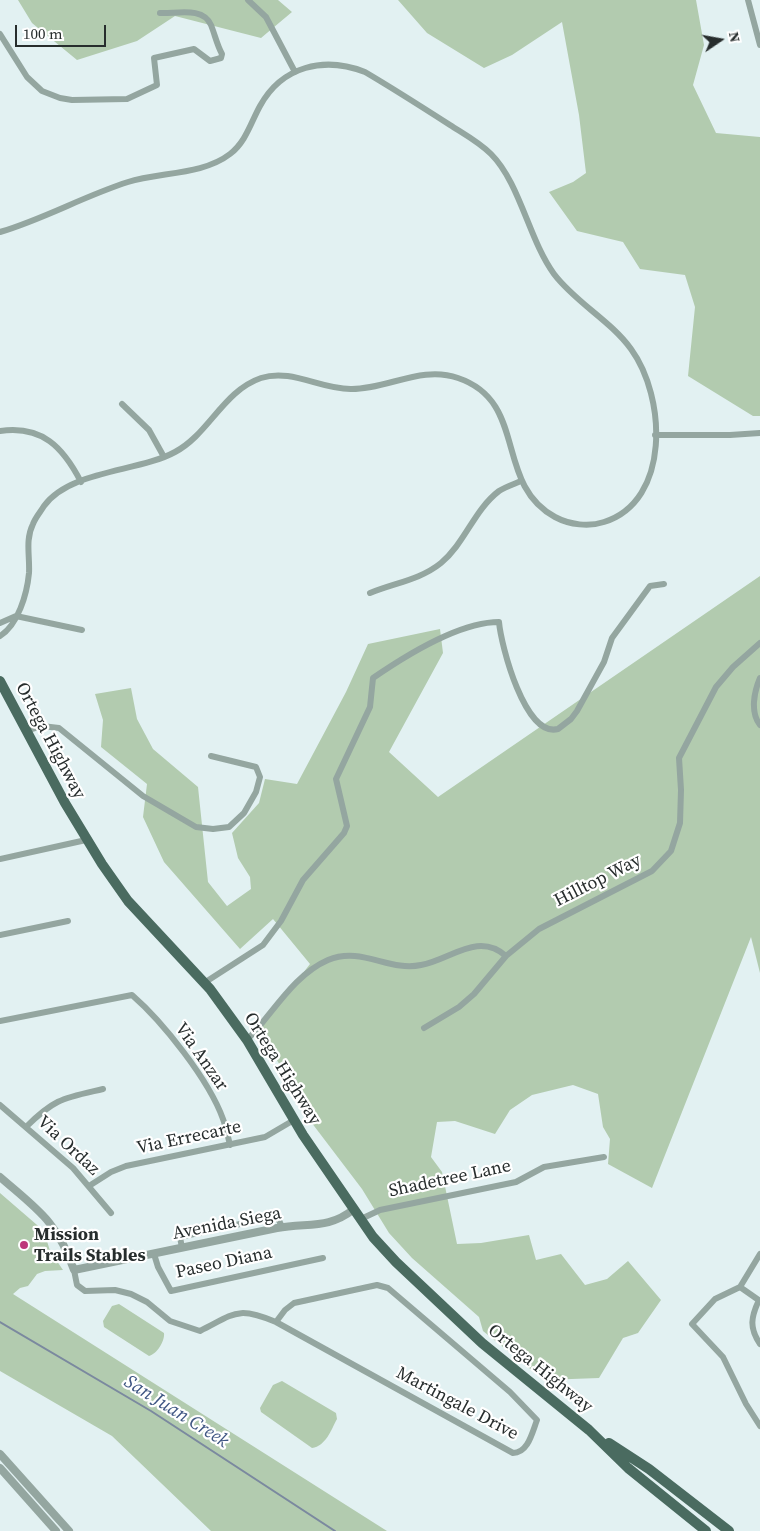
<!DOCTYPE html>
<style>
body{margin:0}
#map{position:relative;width:760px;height:1531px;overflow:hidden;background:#e2f1f2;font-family:"Source Serif 4",serif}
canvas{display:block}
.north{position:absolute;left:695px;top:15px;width:50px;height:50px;-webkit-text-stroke:4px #fff;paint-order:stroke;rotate:78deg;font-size:14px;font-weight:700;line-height:20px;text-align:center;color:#272d2d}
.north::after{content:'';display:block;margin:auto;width:18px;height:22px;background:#272d2d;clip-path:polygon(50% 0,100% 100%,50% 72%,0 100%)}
.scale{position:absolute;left:15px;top:25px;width:91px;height:22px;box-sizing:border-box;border:2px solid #272d2d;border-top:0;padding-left:6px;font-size:15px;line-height:18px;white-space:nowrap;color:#272d2d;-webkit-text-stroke:4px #fff;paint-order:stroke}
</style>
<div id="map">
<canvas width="760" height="1531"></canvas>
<div class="north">N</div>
<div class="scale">100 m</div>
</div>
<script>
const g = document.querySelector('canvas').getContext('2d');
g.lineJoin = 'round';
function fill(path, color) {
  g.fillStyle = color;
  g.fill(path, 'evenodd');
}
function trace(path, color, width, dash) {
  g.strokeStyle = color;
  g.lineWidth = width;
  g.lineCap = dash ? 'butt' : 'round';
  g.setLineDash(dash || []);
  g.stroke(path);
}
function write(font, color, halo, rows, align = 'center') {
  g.font = font + ' "Source Serif 4",serif';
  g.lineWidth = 4.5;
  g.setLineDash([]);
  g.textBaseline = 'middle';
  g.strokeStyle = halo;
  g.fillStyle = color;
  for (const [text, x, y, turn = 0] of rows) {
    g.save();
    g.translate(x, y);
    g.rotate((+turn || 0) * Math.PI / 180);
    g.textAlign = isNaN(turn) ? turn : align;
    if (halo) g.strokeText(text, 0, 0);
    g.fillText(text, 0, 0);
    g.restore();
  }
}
fill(new Path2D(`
 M 18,0 L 278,0 L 292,12 L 261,38 L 175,16 L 137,41 L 77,60 L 32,23 Z
 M 398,0 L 696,0 L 704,45 L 693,85 L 716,133 L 760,137 L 760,416 L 753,416 L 688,376 L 695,307 L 685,275 L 640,269 L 623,242 L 577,231 L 549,192 L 573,182 L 586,173 L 579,115 L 562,22 L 512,55 L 484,68 L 427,33 Z
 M 760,576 L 760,973 L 751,937 L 652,1188 L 608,1164 L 610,1139 L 603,1127 L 598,1094 L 573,1085 L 532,1095 L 510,1110 L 495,1134 L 455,1121 L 437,1122 L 431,1157 L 442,1172 L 457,1244 L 481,1243 L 529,1235 L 536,1260 L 561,1254 L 585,1285 L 607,1279 L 628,1261 L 661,1300 L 638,1333 L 623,1338 L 599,1378 L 544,1380 L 483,1331 L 479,1317 L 412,1258 L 389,1233 L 362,1189 L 305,1114 L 289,1079 L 258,1031 L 310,964 L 273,919 L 240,949 L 164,862 L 143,817 L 147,784 L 101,747 L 103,720 L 95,694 L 131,688 L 137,719 L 153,749 L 198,787 L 208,882 L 227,906 L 251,889 L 250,877 L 238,858 L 232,833 L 259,803 L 265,779 L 297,784 L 346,692 L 368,644 L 440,629 L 443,653 L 389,752 L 438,797 Z
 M 0,1193 L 44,1231 L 50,1251 L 63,1270 L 45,1271 L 37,1274 L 28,1286 L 20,1288 L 13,1294 L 387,1531 L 211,1531 L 112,1436 L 0,1371 Z
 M 119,1304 L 164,1333 C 165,1341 157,1354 149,1356 L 104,1327 L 103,1321 L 112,1306 Z
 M 282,1381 L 336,1413 L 337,1419 C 331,1430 326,1446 312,1448 L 261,1412 L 260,1408 L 273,1385 Z`), '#b2cbaf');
trace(new Path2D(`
 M 0,1322 L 151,1411 L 335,1531`), '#7b899f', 2);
trace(new Path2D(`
 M 248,0 L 266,17 L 295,72
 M 748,0 L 760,45
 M 0,34 L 27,77 L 42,91 L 60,98 L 72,100 L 127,99 L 157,85 L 154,58 L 194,49 L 210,61 L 221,58 L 222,54 C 217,45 215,35 211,25 C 203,6 176,14 160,13
 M 0,232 C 44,219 84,196 128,182 C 160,172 203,175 230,154 C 246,142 251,122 260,106 C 282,66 324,56 365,72 C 394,89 422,107 450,125 C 464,134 479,142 491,154 C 520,183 529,240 554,274 C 576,303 610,320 631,349 C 666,397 671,501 604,522 C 589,527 570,525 555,517 C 493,483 529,402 458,378 C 422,365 388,389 352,389 C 321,390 292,368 261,378 C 223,391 209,434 175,452 C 139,472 70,470 44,506 C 41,511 35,518 33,524 C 25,540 30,556 29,573 C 27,594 18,625 0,636
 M 122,404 L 149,430 L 164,457
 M 0,431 C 42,425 63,447 81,482
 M 655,435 L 730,435 L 760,433
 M 370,593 C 394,583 420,580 441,563 C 465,543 474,510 499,491 C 505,487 514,484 521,481
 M 0,623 L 16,616 L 82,630
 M 760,678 C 754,692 750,712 760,725
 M 28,730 L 42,726 L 59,728 L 143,796 L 196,827 L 213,829 L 229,827 L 244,813 L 256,792 L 260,777 L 256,767 L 211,756
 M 0,859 L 86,840
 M 0,935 L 68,921
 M 204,983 L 263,945 L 281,921 L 303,880 L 344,833 L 347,826 L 336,779 L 370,707 L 373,678 C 405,656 460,622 499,622 C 501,645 525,738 558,729 L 571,719 L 577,711 L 604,662 L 612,638 L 650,586 L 664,584
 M 0,1021 L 132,995 C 163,1022 209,1080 223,1119 C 226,1127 228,1137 230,1145
 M 424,1028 L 459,1007 L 474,994 L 506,956 L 539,929 L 652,871 L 671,851 L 680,823 L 681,790 L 679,758 L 716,687 L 733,667 L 760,643
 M 247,1040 C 272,1015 293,975 328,960 C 362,946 389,972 421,965 C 450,960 478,931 506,956
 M 0,1105 L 73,1168 L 111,1213
 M 26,1127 C 55,1098 64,1098 103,1089
 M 89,1186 L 111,1172 L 126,1166 L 265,1137 L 294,1120
 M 361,1219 L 380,1210 L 516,1182 L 544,1167 L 604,1157
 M 182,1248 L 180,1237 L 277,1216 L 282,1227
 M 154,1254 L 158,1267 L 171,1291 L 323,1258
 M 74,1270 L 77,1285 L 85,1291 L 115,1290 L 131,1294 L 147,1302 L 170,1321 L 200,1331 C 236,1313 237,1306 276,1322 L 285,1310 L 294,1303 L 377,1285 L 388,1288 L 510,1392 L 537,1420 C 532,1433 528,1453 513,1453 L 276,1322
 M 740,1287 L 715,1299 L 692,1324 L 723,1357 L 746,1404 L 760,1426
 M 740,1287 L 760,1254
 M 740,1287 L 760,1301
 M 759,1300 C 751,1317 749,1328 760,1344`), '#94a6a0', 6);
trace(new Path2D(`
 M 0,1177 C 38,1210 57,1221 74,1270 C 142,1256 210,1242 277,1228 C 307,1222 328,1230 354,1209
 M 0,1454 L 69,1531
 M 0,1468 L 56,1531`), '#94a6a0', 8);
trace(new Path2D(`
 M 0,681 L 65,803 L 102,864 L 128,901 L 210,989 L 247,1040 L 303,1135 L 373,1237 L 396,1262 L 482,1343 L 589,1430 L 628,1468 L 706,1531
 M 609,1443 L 649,1469 L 729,1531`), '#4a6b60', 10);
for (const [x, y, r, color] of [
 [24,1245,5,"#bd377a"]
]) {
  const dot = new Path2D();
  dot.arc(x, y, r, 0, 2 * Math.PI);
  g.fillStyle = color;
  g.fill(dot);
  trace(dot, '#fff', 2);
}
write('18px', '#272d2d', '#fff', [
 ["Ortega Highway",50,741,62],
 ["Hilltop Way",598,881,-27],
 ["Via Anzar",201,1057,55],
 ["Ortega Highway",282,1069,58],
 ["Via Errecarte",189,1138,-12],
 ["Via Ordaz",68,1146,43],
 ["Shadetree Lane",450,1179,-12],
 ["Avenida Siega",227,1224,-11],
 ["Paseo Diana",224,1263,-12],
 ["Ortega Highway",540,1369,39],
 ["Martingale Drive",457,1404,28]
]);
write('bold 18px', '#272d2d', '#fff', [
 ["Mission",34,1235],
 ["Trails Stables",34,1256]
], 'left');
write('italic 19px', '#3f5683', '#fff', [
 ["San Juan Creek",176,1412,32]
]);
</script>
